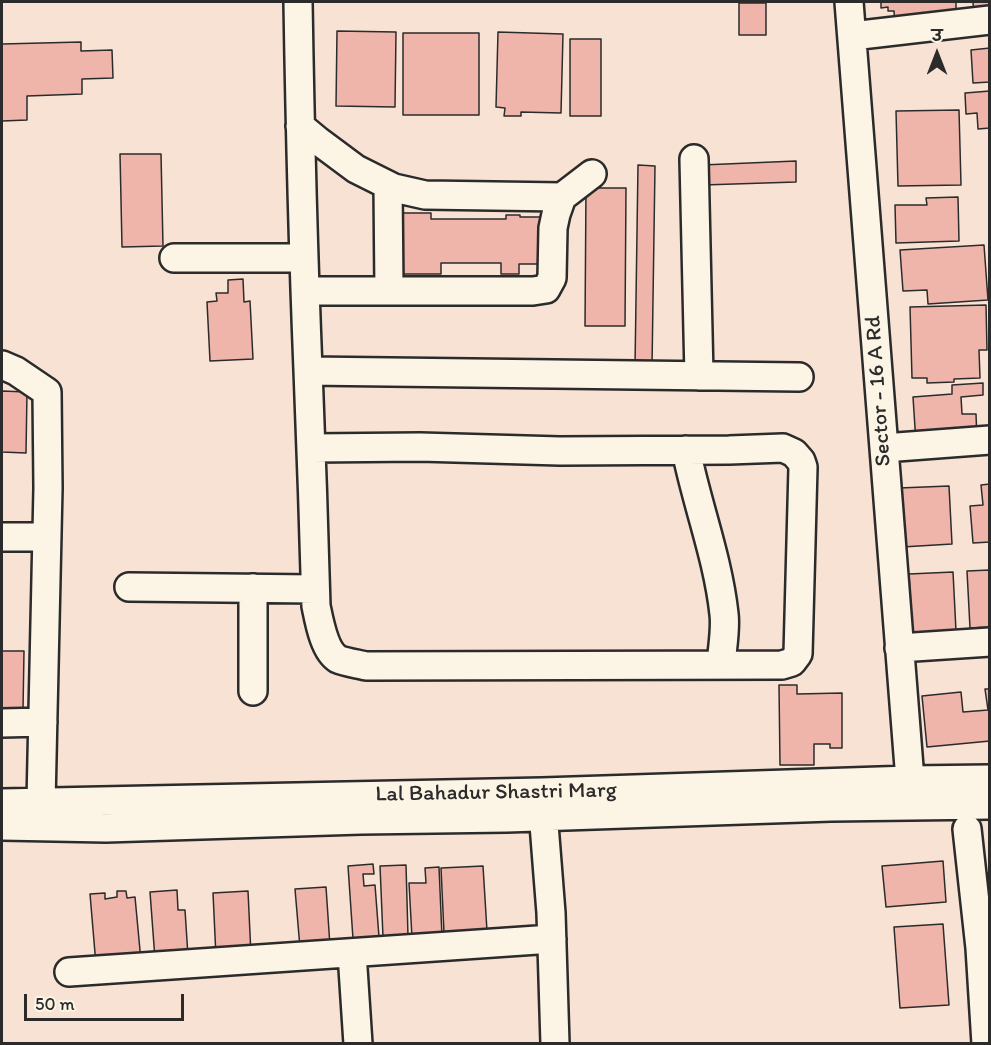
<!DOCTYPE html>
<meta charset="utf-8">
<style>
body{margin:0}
#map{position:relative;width:991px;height:1045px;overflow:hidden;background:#f8e2d3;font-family:Itim,"Playpen Sans Deva",sans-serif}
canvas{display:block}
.frame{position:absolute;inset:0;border:3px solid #2b2b2b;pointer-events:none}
.north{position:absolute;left:907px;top:24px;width:60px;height:60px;-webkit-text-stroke:4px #fcf5e5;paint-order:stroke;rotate:0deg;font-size:16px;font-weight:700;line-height:24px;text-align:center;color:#2b2b2b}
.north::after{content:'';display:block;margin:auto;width:21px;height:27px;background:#2b2b2b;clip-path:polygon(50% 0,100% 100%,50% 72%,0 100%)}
.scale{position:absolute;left:24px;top:994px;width:160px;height:27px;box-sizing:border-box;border:3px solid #2b2b2b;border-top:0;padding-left:8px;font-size:18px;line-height:21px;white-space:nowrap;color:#2b2b2b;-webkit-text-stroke:4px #fcf5e5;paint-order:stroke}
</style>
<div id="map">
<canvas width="991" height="1045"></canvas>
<div class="frame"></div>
<div class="north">उ</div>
<div class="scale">50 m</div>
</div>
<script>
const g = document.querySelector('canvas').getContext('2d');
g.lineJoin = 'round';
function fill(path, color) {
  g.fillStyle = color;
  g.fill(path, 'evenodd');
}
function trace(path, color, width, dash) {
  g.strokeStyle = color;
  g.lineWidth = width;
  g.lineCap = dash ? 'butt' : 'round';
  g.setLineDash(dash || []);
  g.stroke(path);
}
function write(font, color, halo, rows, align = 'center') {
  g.font = font + ' Itim,sans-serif';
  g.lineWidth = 6;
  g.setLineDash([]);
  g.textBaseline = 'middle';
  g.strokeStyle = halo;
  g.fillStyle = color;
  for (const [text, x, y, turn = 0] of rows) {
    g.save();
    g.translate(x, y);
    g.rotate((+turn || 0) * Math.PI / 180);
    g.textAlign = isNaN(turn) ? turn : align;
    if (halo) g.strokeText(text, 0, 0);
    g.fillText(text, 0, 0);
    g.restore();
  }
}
const building = new Path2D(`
 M 881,2 L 956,2 L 956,11 L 895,25 L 894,11 L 888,11 L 888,7 L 881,8 Z
 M 973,2 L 990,2 L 990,15 L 974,17 Z
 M 739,3 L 766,3 L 766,35 L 739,35 Z
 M 337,31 L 396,32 L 395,107 L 336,106 Z
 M 498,32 L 563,34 L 561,113 L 521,112 L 521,116 L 504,116 L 505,108 L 496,107 Z
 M 403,33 L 479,33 L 479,115 L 403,115 Z
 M 570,39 L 601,39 L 601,116 L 570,116 Z
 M 81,42 L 81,51 L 112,50 L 113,78 L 82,79 L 82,94 L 27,96 L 27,120 L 2,121 L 2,44 Z
 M 990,48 L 990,82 L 973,83 L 971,50 Z
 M 990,91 L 990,128 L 978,129 L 977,113 L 966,114 L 965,93 Z
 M 959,110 L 961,185 L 898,186 L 896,111 Z
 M 120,154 L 161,154 L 163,246 L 122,247 Z
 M 796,161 L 796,182 L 703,185 L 702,165 Z
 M 638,165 L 655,166 L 652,367 L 635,367 Z
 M 586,188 L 626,188 L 625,326 L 585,326 Z
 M 958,197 L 959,241 L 896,243 L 895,205 L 927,205 L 926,198 Z
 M 398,213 L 431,213 L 431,219 L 506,219 L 506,215 L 520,215 L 520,217 L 543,217 L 543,264 L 519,264 L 519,274 L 501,274 L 501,263 L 441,263 L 441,274 L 398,274 Z
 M 984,245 L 988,300 L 928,304 L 927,290 L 903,291 L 900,250 Z
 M 243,279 L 244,302 L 250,301 L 253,359 L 210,361 L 207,302 L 217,301 L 216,293 L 228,293 L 228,280 Z
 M 986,305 L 987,350 L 979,350 L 980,378 L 954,379 L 954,382 L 927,383 L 927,378 L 912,378 L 910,307 Z
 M 983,383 L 983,395 L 961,397 L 962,414 L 976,414 L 977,440 L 916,443 L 913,397 L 952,394 L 952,385 Z
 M 2,391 L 27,392 L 26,453 L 2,452 Z
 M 990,484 L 990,542 L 973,543 L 970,506 L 983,505 L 981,485 Z
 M 949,486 L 952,544 L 902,547 L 899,488 Z
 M 990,570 L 990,627 L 970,628 L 967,571 Z
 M 953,572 L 956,631 L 912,633 L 909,574 Z
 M 2,651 L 24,651 L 23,710 L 2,709 Z
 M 779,685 L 797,685 L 797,694 L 842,693 L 842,748 L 830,748 L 830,744 L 814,744 L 814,765 L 780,765 Z
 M 985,689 L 990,689 L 990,741 L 927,747 L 922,696 L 961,692 L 963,712 L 988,710 Z
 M 943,861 L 946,902 L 886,907 L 882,866 Z
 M 373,864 L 374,874 L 363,874 L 364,886 L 375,885 L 379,937 L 353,939 L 348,866 Z
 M 406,865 L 408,936 L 383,937 L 380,866 Z
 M 483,866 L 487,931 L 444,933 L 441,868 Z
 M 439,867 L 442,937 L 412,938 L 409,883 L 426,883 L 425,868 Z
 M 979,873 L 990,873 L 990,927 Z
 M 326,887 L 330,946 L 300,948 L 295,889 Z
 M 177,890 L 178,910 L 185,910 L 188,956 L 155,959 L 150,892 Z
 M 117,891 L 126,891 L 127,898 L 135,897 L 141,961 L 96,965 L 90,894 L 105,893 L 105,899 L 117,897 Z
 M 248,891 L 251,955 L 216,957 L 213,893 Z
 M 943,924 L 949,1005 L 900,1008 L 894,927 Z`);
fill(building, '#efb5aa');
trace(building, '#2b2b2b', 1.5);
const minor = new Path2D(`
 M 298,2 C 300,124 303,247 308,370 C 311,449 314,527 316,606 C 319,620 324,651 338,659 C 344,662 358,664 366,666 L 782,665 L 792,662 L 798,654 L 803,467 L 801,461 L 794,453 L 783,448 L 729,450 L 560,451 L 420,447 L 312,448
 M 849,2 L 910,780 L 910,796
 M 852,36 L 990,20
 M 300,126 L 317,140 L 356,169 L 394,188 L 425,195 L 562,197
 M 694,159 L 699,376
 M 388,185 L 389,291
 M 174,258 L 304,258
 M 305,291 L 533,291 L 546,289 L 552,278 L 553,228 L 556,214 L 562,197 L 592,174
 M 2,365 L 16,371 L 47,392 L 48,488 L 41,802 L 42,821
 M 308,371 L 799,377
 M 884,448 L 990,440
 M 686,450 C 697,505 718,558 724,614 C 726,630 722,649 721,665
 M 2,537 L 47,537
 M 129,587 L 315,589
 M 253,588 L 253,691
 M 899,648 L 990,642
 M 2,723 L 43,722
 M 542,799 L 551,913 L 555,1044
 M 2,803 L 542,792 L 910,780 L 990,779
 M 2,826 L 106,828 L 361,820 L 507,818 L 831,807 L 990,805
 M 967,829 L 980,948 L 986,1044
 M 352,953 L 358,1044
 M 69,972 L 552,939`);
trace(minor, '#2b2b2b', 32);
trace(minor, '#fcf5e5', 27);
write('22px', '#2b2b2b', '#fcf5e5', [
 ["Sector - 16 A Rd",879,391,-94],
 ["Lal Bahadur Shastri Marg",496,793,-1]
]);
</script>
